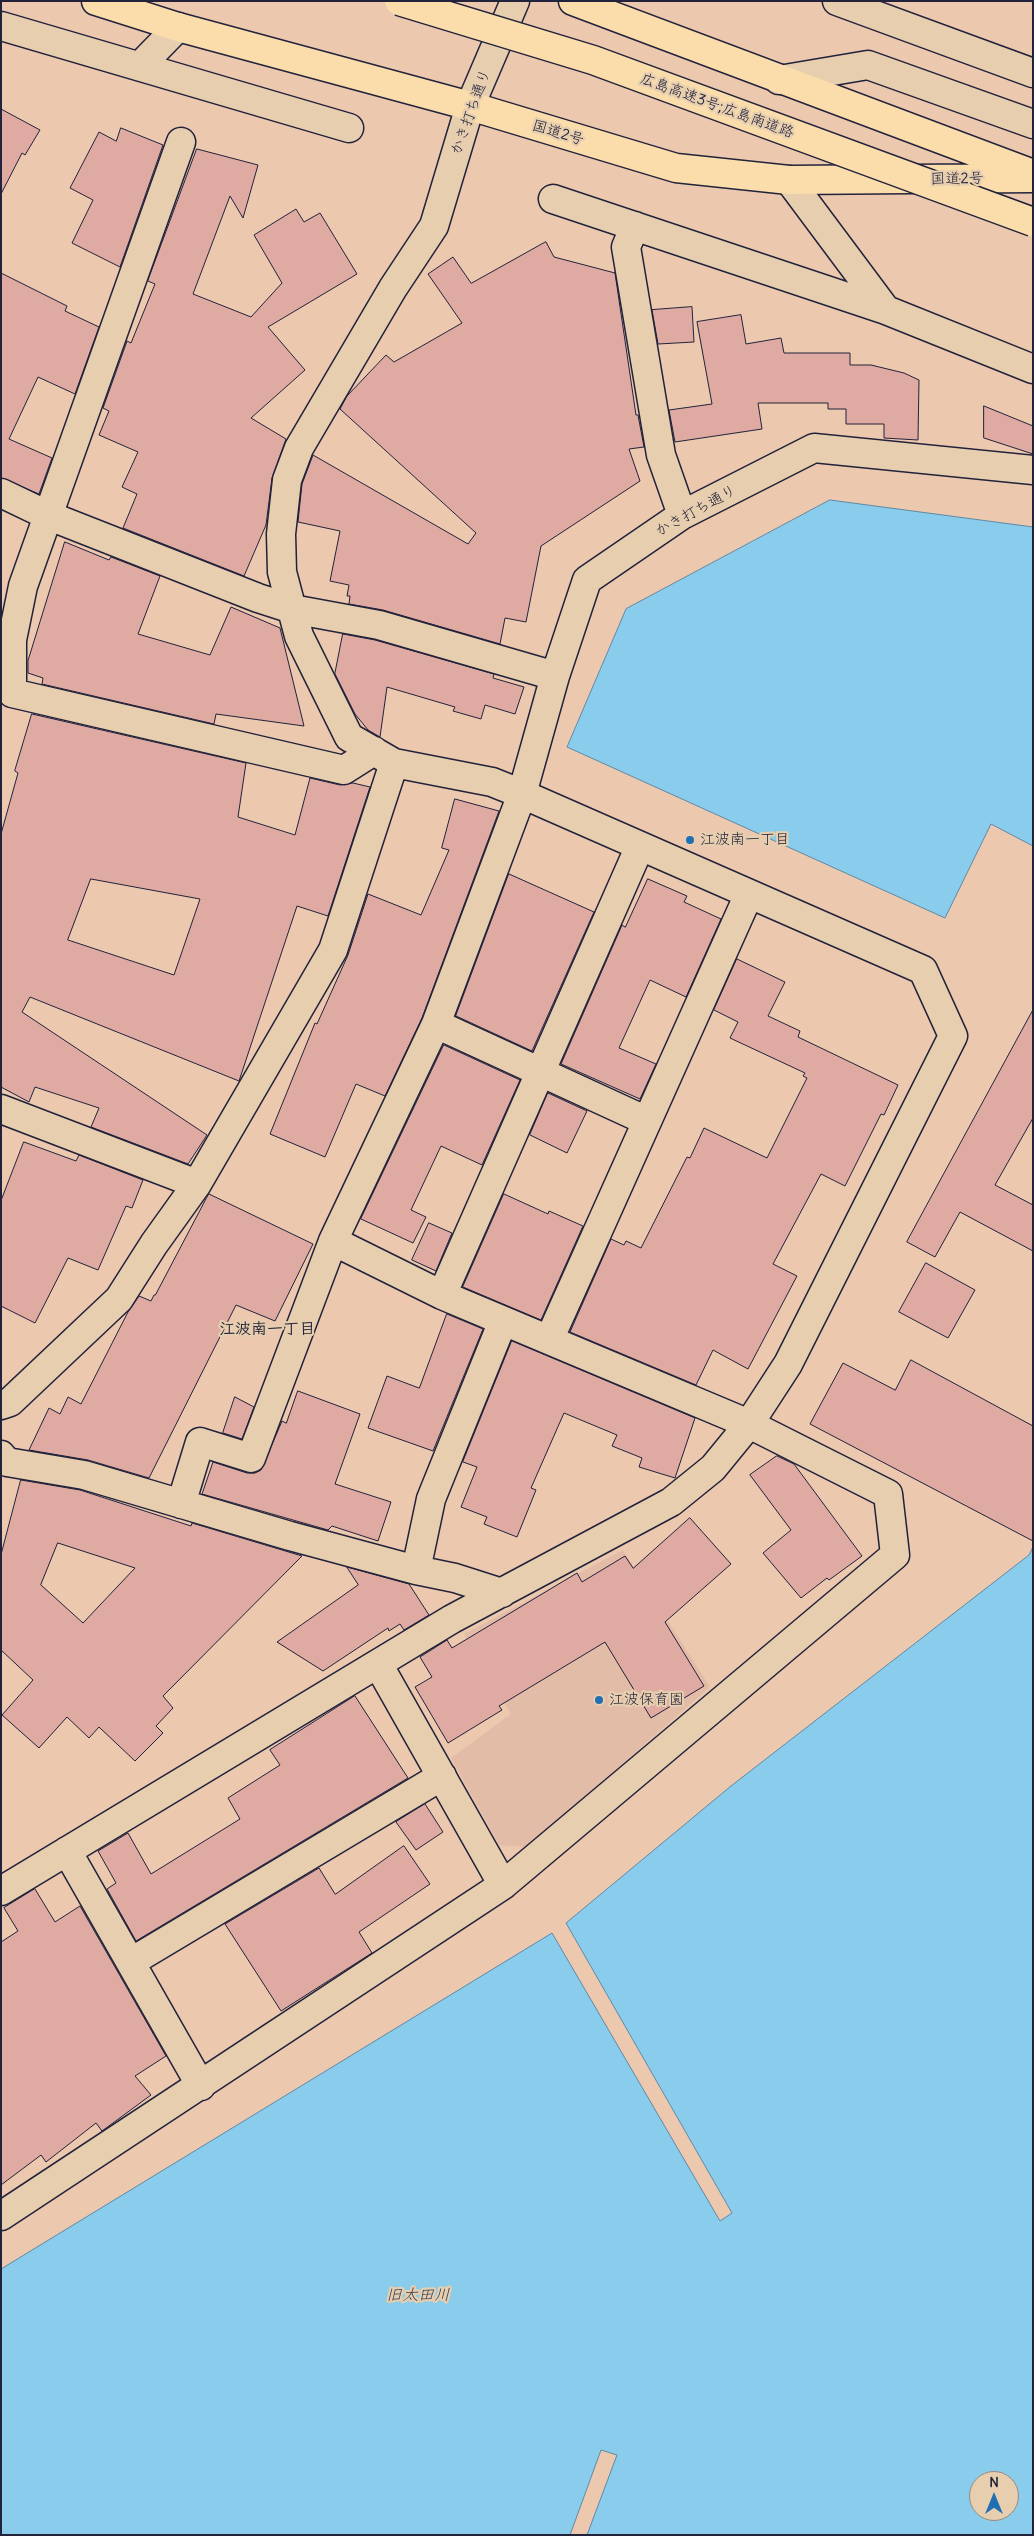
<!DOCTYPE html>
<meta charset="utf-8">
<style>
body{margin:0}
#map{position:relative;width:1034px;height:2536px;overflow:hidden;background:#ebc8ae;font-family:Delius,sans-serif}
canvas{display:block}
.frame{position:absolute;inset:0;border:2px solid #22223b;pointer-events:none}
.north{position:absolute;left:969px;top:2471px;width:50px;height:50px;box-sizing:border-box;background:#e7ceaf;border:1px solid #988981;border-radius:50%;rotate:0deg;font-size:14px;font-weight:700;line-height:20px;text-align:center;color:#22223b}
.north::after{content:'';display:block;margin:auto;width:18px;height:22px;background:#1f6fb2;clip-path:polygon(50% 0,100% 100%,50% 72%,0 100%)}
</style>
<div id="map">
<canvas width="1034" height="2536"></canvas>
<div class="frame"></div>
<div class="north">N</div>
</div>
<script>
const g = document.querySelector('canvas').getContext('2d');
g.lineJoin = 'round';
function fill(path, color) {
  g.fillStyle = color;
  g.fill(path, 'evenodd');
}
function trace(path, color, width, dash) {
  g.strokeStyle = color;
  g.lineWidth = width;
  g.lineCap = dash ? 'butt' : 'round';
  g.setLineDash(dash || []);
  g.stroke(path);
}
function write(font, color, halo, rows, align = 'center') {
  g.font = font + ' Delius,"Klee One",sans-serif';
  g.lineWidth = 4.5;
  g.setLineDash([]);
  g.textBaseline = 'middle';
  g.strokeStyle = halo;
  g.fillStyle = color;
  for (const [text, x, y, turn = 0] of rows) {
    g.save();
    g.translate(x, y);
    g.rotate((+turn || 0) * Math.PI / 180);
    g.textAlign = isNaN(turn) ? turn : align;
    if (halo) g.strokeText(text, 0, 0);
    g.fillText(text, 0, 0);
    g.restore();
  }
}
fill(new Path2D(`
 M 623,1550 L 710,1687 L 527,1847 L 499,1845 L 451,1758 L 511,1714 L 464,1634 Z`), '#e3bca8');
const water = new Path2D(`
 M 830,500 L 1033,527 L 1033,846 L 991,824 L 945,918 L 567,747 L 626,609 Z
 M 1033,1547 L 1033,2535 L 587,2535 L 617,2455 L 601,2450 L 570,2535 L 1,2535 L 1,2269 L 552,1933 L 720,2221 L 732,2213 L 566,1923 L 731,1786 L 1029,1555 ZM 979,2481 L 1009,2481 L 1009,2511 L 979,2511 Z`);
fill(water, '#89cceb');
trace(water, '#6088a5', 1);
const building = new Path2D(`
 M 1,109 L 40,130 L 25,155 L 22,153 L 1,194 Z
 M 121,128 L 163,145 L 120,267 L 72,243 L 93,200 L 70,188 L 99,132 L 116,141 Z
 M 197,149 L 258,165 L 243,218 L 230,196 L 193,294 L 251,317 L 282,283 L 254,235 L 296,209 L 304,222 L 320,213 L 357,274 L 268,327 L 305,370 L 251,418 L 286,439 L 272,478 L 266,525 L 244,576 L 123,528 L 137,494 L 122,487 L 138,452 L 99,435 L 109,411 L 103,408 L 127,341 L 131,343 L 155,284 L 148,281 Z
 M 546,242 L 554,257 L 615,273 L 636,415 L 638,415 L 644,447 L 629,449 L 640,481 L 541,546 L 526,622 L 505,618 L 500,644 L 383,610 L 349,604 L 350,596 L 347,596 L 349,585 L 330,581 L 340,531 L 298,522 L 302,484 L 313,455 L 468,544 L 476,533 L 340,409 L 347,396 L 386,355 L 394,362 L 462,323 L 428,274 L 453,257 L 471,283 Z
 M 1,273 L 67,306 L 65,311 L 99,327 L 75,394 L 38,377 L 9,439 L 52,458 L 39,494 L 1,478 Z
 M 692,307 L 694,342 L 658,344 L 652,310 Z
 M 741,315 L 746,344 L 781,338 L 784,353 L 850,353 L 850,365 L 871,365 L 904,373 L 919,380 L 918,440 L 884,438 L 884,424 L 846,424 L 846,409 L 828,409 L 828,403 L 758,403 L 762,429 L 675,442 L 669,410 L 712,404 L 697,322 Z
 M 984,406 L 1033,426 L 1033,454 L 984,438 Z
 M 65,542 L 109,560 L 111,557 L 160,576 L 138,634 L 210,655 L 231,607 L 280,628 L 304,726 L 216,714 L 214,724 L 42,684 L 43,678 L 28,673 L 28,661 Z
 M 343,634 L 375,640 L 494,674 L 493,678 L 524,687 L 515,714 L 485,705 L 481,719 L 453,711 L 455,707 L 387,687 L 380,737 L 368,730 L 355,714 L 335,674 Z
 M 32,714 L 246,763 L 238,817 L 295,835 L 310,778 L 340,785 L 353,783 L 370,787 L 328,916 L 297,906 L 239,1081 L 30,997 L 22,1012 L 207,1135 L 188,1164 L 91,1127 L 99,1108 L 35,1087 L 29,1102 L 1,1087 L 1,834 L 18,773 L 15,771 ZM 91,879 L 200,899 L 174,975 L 68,940 Z
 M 455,799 L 499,811 L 422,1018 L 385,1096 L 356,1084 L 325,1157 L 270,1134 L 315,1023 L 317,1024 L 348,955 L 368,894 L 421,915 L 449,850 L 442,848 Z
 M 509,874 L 594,912 L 532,1051 L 456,1016 Z
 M 648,879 L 687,896 L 684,902 L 721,919 L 686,997 L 650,980 L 619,1048 L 656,1064 L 640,1099 L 561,1064 L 622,925 L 625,927 Z
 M 737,959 L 785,982 L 768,1016 L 800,1031 L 798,1037 L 898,1085 L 884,1115 L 881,1114 L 845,1186 L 821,1174 L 773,1264 L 797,1276 L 748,1369 L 713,1350 L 696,1385 L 570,1332 L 611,1239 L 624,1245 L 626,1241 L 641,1248 L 687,1157 L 690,1158 L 704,1128 L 767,1158 L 807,1078 L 803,1076 L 805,1073 L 730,1038 L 738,1022 L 714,1010 Z
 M 1033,1010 L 1033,1118 L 995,1185 L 1033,1205 L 1033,1251 L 960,1212 L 935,1257 L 907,1242 Z
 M 444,1045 L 520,1080 L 482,1165 L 441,1146 L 411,1210 L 426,1217 L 413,1243 L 361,1219 Z
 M 548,1093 L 587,1111 L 567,1153 L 530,1135 Z
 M 24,1142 L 76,1161 L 79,1155 L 143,1180 L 132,1208 L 126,1206 L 98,1270 L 68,1258 L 35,1323 L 1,1306 L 1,1201 Z
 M 209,1194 L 313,1244 L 275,1321 L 236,1305 L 149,1478 L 88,1460 L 29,1450 L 49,1408 L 60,1414 L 68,1397 L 81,1404 L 128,1312 L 139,1296 L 151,1301 L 154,1295 L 155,1295 Z
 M 504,1194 L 548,1214 L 549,1211 L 583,1226 L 541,1320 L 463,1287 Z
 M 429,1223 L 452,1233 L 436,1271 L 412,1260 Z
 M 926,1263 L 975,1290 L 948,1338 L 899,1312 Z
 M 447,1314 L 483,1329 L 433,1451 L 368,1428 L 387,1376 L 419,1388 Z
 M 512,1341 L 695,1418 L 675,1478 L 639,1467 L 642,1458 L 612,1446 L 617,1435 L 564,1413 L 531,1488 L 536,1490 L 517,1537 L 484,1524 L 487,1517 L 461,1507 L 477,1467 L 463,1462 Z
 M 911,1360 L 1033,1426 L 1033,1541 L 810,1424 L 843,1363 L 895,1390 Z
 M 298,1391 L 360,1414 L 335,1484 L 391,1502 L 378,1541 L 332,1526 L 328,1530 L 202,1494 L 213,1462 L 247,1473 L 255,1473 L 261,1470 L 282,1421 L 286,1423 Z
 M 235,1397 L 254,1407 L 242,1439 L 223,1433 Z
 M 777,1456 L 794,1464 L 862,1556 L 829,1580 L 827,1578 L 801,1598 L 763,1553 L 791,1530 L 750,1475 Z
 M 21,1480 L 80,1490 L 191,1526 L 192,1523 L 302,1556 L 163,1696 L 173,1708 L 156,1726 L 163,1733 L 135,1761 L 99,1727 L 89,1738 L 67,1717 L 39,1748 L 2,1715 L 33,1680 L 1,1650 L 1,1555 ZM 58,1543 L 135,1568 L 83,1623 L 41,1585 Z
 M 690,1518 L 731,1564 L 665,1622 L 704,1686 L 651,1718 L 605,1642 L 499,1706 L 502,1710 L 448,1743 L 415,1687 L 432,1677 L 420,1657 L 447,1640 L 452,1648 L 577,1573 L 582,1582 L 625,1556 L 633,1568 Z
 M 347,1567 L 409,1584 L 429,1615 L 404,1630 L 400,1624 L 389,1631 L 388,1628 L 323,1671 L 277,1642 L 358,1585 Z
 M 355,1696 L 408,1778 L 136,1941 L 107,1889 L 116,1883 L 98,1851 L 128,1833 L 151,1874 L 240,1819 L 228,1798 L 280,1765 L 270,1750 Z
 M 425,1804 L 443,1832 L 416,1850 L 396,1822 Z
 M 404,1846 L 430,1884 L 359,1932 L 372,1953 L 281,2011 L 225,1924 L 319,1868 L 335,1894 Z
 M 35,1889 L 55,1922 L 80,1906 L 166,2056 L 135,2076 L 151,2095 L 102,2131 L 96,2123 L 46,2162 L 41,2155 L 1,2185 L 1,1942 L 18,1931 L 4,1908 Z`);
fill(building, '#deaaa2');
trace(building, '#22223b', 1);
const minor = new Path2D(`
 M 837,1 L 1033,73
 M 1,26 L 349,128
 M 140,66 L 178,27
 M 779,80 L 868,65 L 1033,124
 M 181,142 L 23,586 L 12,640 L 12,693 L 344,770 L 374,751
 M 789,180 L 886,310
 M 553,199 L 886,310 L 1033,369
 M 635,226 L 626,247 L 661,455 L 682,515
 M 1,493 L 47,515 L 258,598 L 292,609 L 379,625 L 555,676
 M 436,1024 L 647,1121
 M 1,1109 L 197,1184
 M 442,1295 L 640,846
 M 549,1340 L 749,894
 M 1,1405 L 10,1402 L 119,1299 L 154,1244 L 197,1184 L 333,950 L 394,763
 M 1,1455 L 7,1462 L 84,1475 L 290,1536 L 416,1570 L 455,1578 L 502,1593
 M 181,1504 L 200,1442 L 251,1458 L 333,1241 L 436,1024 L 522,794 L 555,676 L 587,580 L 682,515 L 814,448 L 1033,470
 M 416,1570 L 431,1499 L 503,1321
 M 378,1664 L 503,1885
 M 67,1851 L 201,2086
 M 1,1891 L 452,1619 L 671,1502 L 713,1468 L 749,1424 L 788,1364 L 953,1036 L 923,970 L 522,794 L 492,782 L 394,763 L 349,737 L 299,636 L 282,572 L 281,534 L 287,480 L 299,448 L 393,288 L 434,226 L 470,106 L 515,1
 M 131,1962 L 442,1776
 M 1,2216 L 503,1885 L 895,1555 L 888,1494 L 749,1424 L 442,1295 L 333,1241`);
const highway = new Path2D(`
 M 96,1 L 178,27 L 470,106 L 676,168 L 789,180 L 1033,178
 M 573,1 L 1028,172`);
trace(minor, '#22223b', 31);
trace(highway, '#22223b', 31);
trace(minor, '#e7ceaf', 28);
trace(highway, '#faddab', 28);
const highwayBridge = new Path2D(`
 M 399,1 L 593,60 L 1033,222`);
trace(highwayBridge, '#22223b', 31, []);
trace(highwayBridge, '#faddab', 28);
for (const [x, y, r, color] of [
 [690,840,5,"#1f6fb2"],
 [599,1700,5,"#1f6fb2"]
]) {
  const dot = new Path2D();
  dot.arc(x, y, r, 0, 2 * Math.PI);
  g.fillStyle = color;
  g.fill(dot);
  trace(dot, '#e7ceaf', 2);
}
write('15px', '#22223b', '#e7ceaf', [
 ["広島高速3号;広島南道路",717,106,20],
 ["かき打ち通り",471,112,-70],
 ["国道2号",558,133,17],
 ["国道2号",957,179,-1],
 ["かき打ち通り",696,511,-29]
]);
write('15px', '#22223b', '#e7ceaf', [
 ["江波南一丁目",700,840],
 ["江波保育園",609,1700]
], 'left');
write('bold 16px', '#22223b', '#e7ceaf', [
 ["江波南一丁目",267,1329]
]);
write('italic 16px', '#313c55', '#e7ceaf', [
 ["旧太田川",418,2295]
]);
</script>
